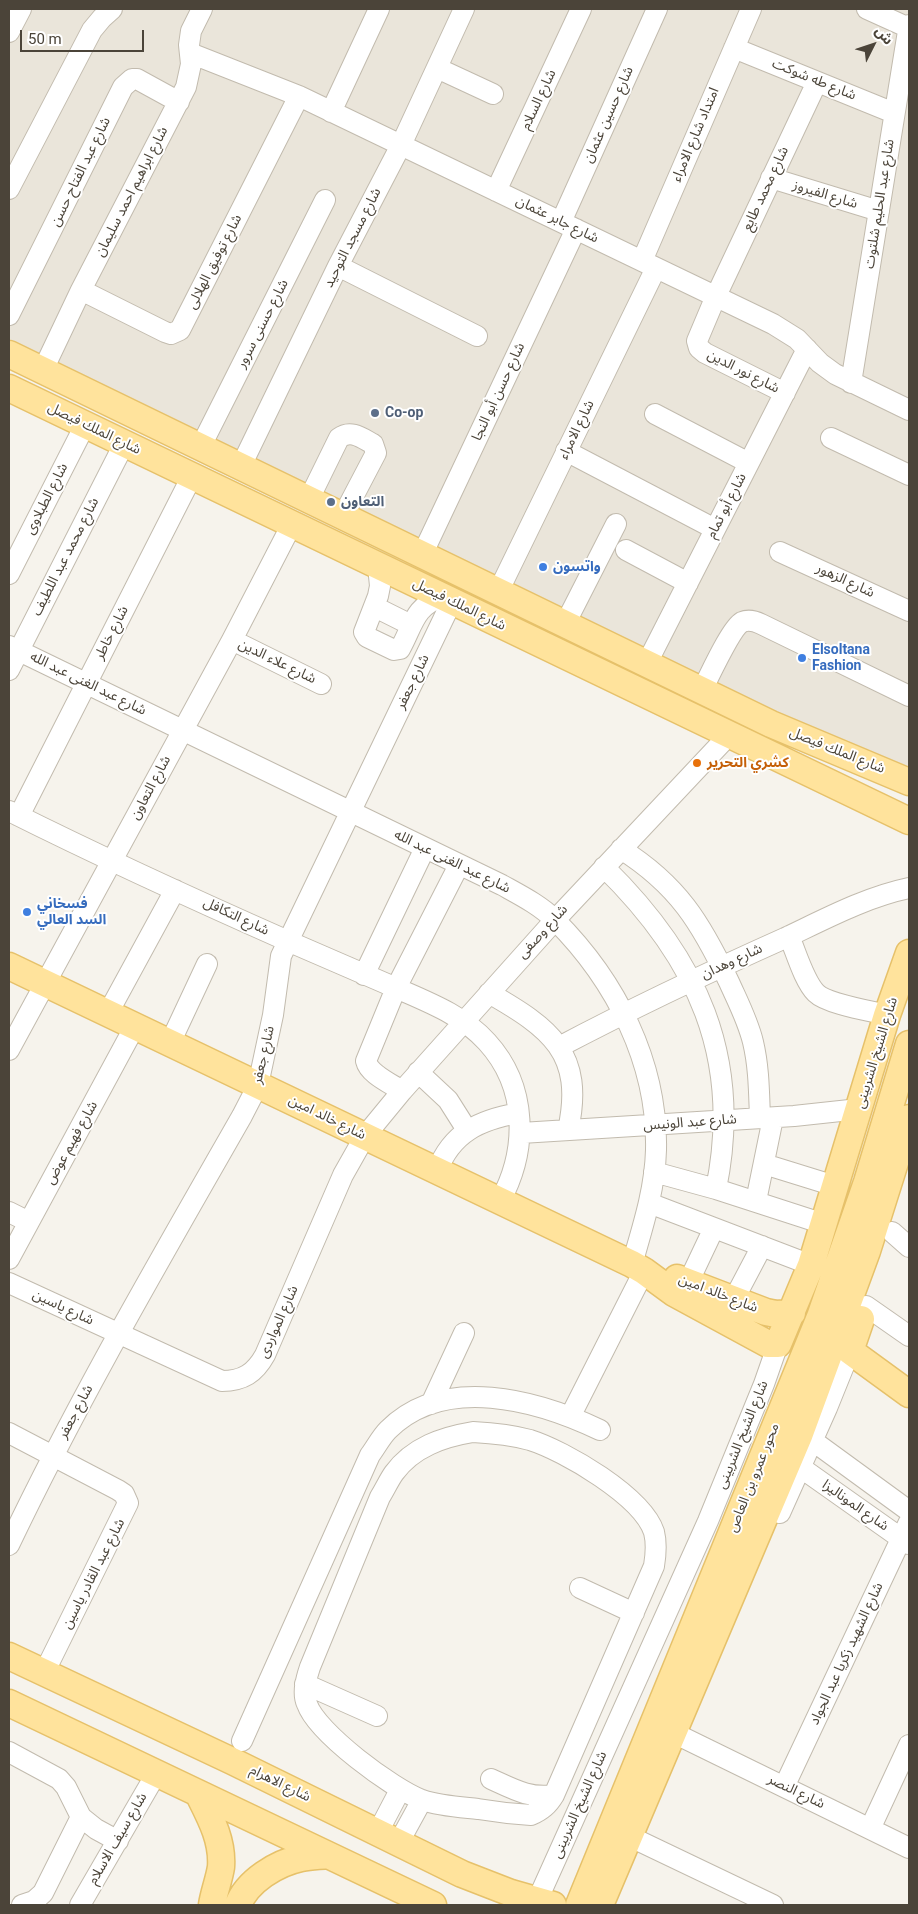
<!DOCTYPE html>
<meta charset="utf-8">
<style>
body{margin:0}
#map{position:relative;width:918px;height:1914px;overflow:hidden;background:#f6f3ec;font-family:Roboto,"Noto Sans Arabic",sans-serif}
canvas{display:block}
.frame{position:absolute;inset:0;border:10px solid #4b4439;pointer-events:none}
.north{position:absolute;left:848px;top:20px;width:50px;height:50px;-webkit-text-stroke:4px #fff;paint-order:stroke;rotate:49deg;font-size:14px;font-weight:700;line-height:20px;text-align:center;color:#4b4439}
.north::after{content:'';display:block;margin:auto;width:18px;height:22px;background:#4b4439;clip-path:polygon(50% 0,100% 100%,50% 72%,0 100%)}
.scale{position:absolute;left:20px;top:30px;width:124px;height:22px;box-sizing:border-box;border:2px solid #4b4439;border-top:0;padding-left:6px;font-size:15px;line-height:18px;white-space:nowrap;color:#4b4439;-webkit-text-stroke:4px #fff;paint-order:stroke}
</style>
<div id="map">
<canvas width="918" height="1914"></canvas>
<div class="frame"></div>
<div class="north">ش</div>
<div class="scale">50 m</div>
</div>
<script>
const g = document.querySelector('canvas').getContext('2d');
g.lineJoin = 'round';
function fill(path, color) {
  g.fillStyle = color;
  g.fill(path, 'evenodd');
}
function trace(path, color, width, dash) {
  g.strokeStyle = color;
  g.lineWidth = width;
  g.lineCap = dash ? 'butt' : 'round';
  g.setLineDash(dash || []);
  g.stroke(path);
}
function write(font, color, halo, rows, align = 'center') {
  g.font = font + ' Roboto,"Noto Sans Arabic",sans-serif';
  g.lineWidth = 4;
  g.setLineDash([]);
  g.textBaseline = 'middle';
  g.strokeStyle = halo;
  g.fillStyle = color;
  for (const [text, x, y, turn = 0] of rows) {
    g.save();
    g.translate(x, y);
    g.rotate((+turn || 0) * Math.PI / 180);
    g.textAlign = isNaN(turn) ? turn : align;
    if (halo) g.strokeText(text, 0, 0);
    g.fillText(text, 0, 0);
    g.restore();
  }
}
fill(new Path2D(`
 M 9,9 L 909,9 L 909,777 L 9,339 Z`), '#eae5da');
const minor = new Path2D(`
 M 867,9 L 909,28
 M 9,32 L 21,9
 M 734,48 L 894,113
 M 190,53 L 299,96 L 773,324 L 797,339 L 820,363 L 835,374 L 909,410
 M 437,68 L 493,94
 M 331,112 L 379,9
 M 771,178 L 879,211
 M 9,189 L 92,30 L 102,18 L 112,9
 M 496,191 L 581,9
 M 561,222 L 657,9
 M 642,261 L 751,9
 M 338,266 L 477,336
 M 81,290 L 165,332 L 171,334 L 180,330 L 299,96
 M 9,315 L 123,87 L 132,79 L 137,79 L 179,102
 M 43,370 L 81,290 L 186,87 L 191,64 L 189,45 L 191,31 L 202,9
 M 851,383 L 909,25
 M 785,393 L 705,353 L 699,348 L 697,341 L 716,296 L 817,82
 M 655,414 L 749,463
 M 831,438 L 909,475
 M 200,448 L 325,200
 M 566,451 L 715,529
 M 241,466 L 338,266 L 401,145 L 464,9
 M 309,499 L 339,438 C 351,429 362,438 373,444 L 376,453 L 343,516
 M 626,550 L 688,583
 M 780,552 L 909,611
 M 422,555 L 576,229
 M 378,566 L 380,586 L 378,596 L 364,632 L 367,637 L 394,650 L 400,649 C 413,626 414,606 442,597
 M 9,574 L 85,425
 M 498,592 L 656,268
 M 375,607 L 411,625
 M 565,624 L 616,524
 M 232,640 L 321,684
 M 9,646 L 502,885 C 520,895 540,905 555,920 C 616,981 658,1063 656,1150 C 655,1189 643,1226 632,1264
 M 647,663 L 807,349
 M 9,670 L 124,444
 M 702,690 C 709,677 731,628 742,622 C 749,619 755,621 761,624 L 909,696
 M 9,811 C 101,857 195,900 290,942 C 322,956 354,970 387,984 C 422,1000 461,1013 487,1042 C 528,1087 528,1150 500,1201
 M 19,816 L 192,476
 M 621,849 C 678,885 701,923 729,982 C 738,1002 748,1021 753,1042 C 759,1067 759,1093 760,1118
 M 604,867 C 697,958 743,1057 716,1189
 M 789,936 C 796,952 804,981 816,993 C 827,1004 871,1011 887,1015
 M 364,975 L 425,848
 M 489,993 C 550,1028 585,1053 568,1130
 M 108,1013 L 175,890
 M 170,1043 L 207,964
 M 559,1047 C 633,1008 709,972 785,938 C 825,919 866,897 909,888
 M 9,1050 L 232,640 L 292,524
 M 418,1072 L 448,1100 L 467,1130
 M 402,1091 C 390,1083 369,1074 366,1061 L 396,988 L 459,865
 M 521,1133 L 794,1116 L 859,1109
 M 764,1164 L 835,1186
 M 437,1171 C 452,1132 480,1120 518,1113
 M 654,1172 L 716,1189 L 824,1224
 M 756,1201 L 773,1118
 M 649,1203 L 811,1265
 M 9,1212 L 29,1222
 M 892,1232 L 909,1247
 M 9,1259 L 135,1026
 M 9,1283 L 222,1381 C 243,1381 255,1373 265,1355 L 343,1175 L 365,1136 L 402,1091 L 555,920 L 729,735
 M 688,1283 L 714,1228
 M 733,1301 L 762,1246
 M 866,1306 L 909,1336
 M 431,1404 L 464,1333
 M 570,1417 L 644,1271
 M 473,1432 C 492,1433 512,1435 530,1440 C 565,1451 642,1496 654,1532 C 657,1544 656,1554 654,1566 L 554,1795 C 548,1805 542,1810 531,1815 C 514,1814 496,1812 478,1809 C 459,1807 440,1806 422,1800 C 393,1789 317,1733 307,1704 C 302,1693 306,1679 310,1667 L 380,1497 C 385,1489 389,1480 394,1473 C 413,1447 443,1437 473,1432 Z
 M 9,1433 L 118,1490 L 124,1494 L 128,1503 L 44,1673
 M 813,1441 L 909,1511
 M 800,1467 L 909,1544
 M 780,1513 L 827,1408 L 850,1351
 M 9,1545 C 79,1398 161,1258 242,1116 L 258,1085 L 273,1015 L 281,956 L 452,601
 M 580,1588 L 634,1613
 M 305,1684 L 377,1716
 M 682,1737 L 909,1848
 M 242,1741 L 370,1455 C 376,1447 381,1437 388,1430 C 444,1374 537,1400 600,1430
 M 9,1752 L 59,1779 L 66,1787 L 81,1817 L 96,1829 L 118,1841
 M 491,1779 C 513,1789 530,1799 554,1795
 M 784,1787 L 909,1522
 M 870,1829 L 909,1745
 M 378,1832 L 400,1790
 M 637,1840 L 773,1905
 M 399,1842 L 422,1800
 M 537,1901 L 708,1521 L 764,1384 L 778,1344
 M 22,1905 L 34,1901 L 43,1893 L 81,1817
 M 80,1905 L 156,1774`);
const major = new Path2D(`
 M 9,354 L 771,724 L 909,782
 M 9,388 L 909,821
 M 9,966 L 632,1264 L 644,1271 L 674,1293 L 768,1344 L 778,1344 L 811,1265 L 887,1015 L 909,953
 M 677,1278 L 766,1312 L 776,1314 L 792,1313
 M 861,1319 L 850,1351 L 909,1394
 M 9,1656 L 232,1761 L 462,1874 L 511,1893 L 553,1905
 M 9,1703 L 433,1905
 M 198,1793 C 210,1817 223,1840 221,1867 C 219,1880 214,1892 212,1905
 M 238,1905 C 247,1881 277,1863 301,1858 C 310,1856 319,1856 328,1855
 M 579,1905 L 820,1317 L 867,1182 L 909,1044
 M 600,1905 L 799,1436 L 867,1251 L 909,1118`);
trace(minor, '#c2bbae', 22);
trace(major, '#e6c16a', 29);
trace(minor, '#fff', 20);
trace(major, '#ffe39c', 26);
for (const [x, y, r, color] of [
 [375,413,5,"#5c6f8a"],
 [331,502,5,"#5c6f8a"],
 [543,567,5,"#3f7fe0"],
 [802,658,5,"#3f7fe0"],
 [697,763,5,"#e8710a"],
 [27,912,5,"#3f7fe0"]
]) {
  const dot = new Path2D();
  dot.arc(x, y, r, 0, 2 * Math.PI);
  g.fillStyle = color;
  g.fill(dot);
  trace(dot, '#fff', 2);
}
write('14px', '#4b4439', '#fff', [
 ["شارع طه شوكت",814,80,22],
 ["شارع السلام",539,100,-65],
 ["شارع حسين عثمان",609,115,-66],
 ["امتداد شارع الامراء",696,135,-67],
 ["شارع عبد الفتاح حسن",81,172,-64],
 ["شارع محمد طايع",766,189,-65],
 ["شارع ابراهيم احمد سليمان",132,192,-63],
 ["شارع الفيروز",825,195,17],
 ["شارع عبد الحليم شلتوت",880,204,-81],
 ["شارع جابر عثمان",557,220,26],
 ["شارع مسجد التوحيد",353,238,-63],
 ["شارع توفيق الهلالى",215,262,-63],
 ["شارع حسنى سرور",263,324,-63],
 ["شارع نور الدين",743,372,27],
 ["شارع حسن أبو النجا",499,392,-65],
 ["شارع الملك فيصل",94,429,26],
 ["شارع الامراء",577,430,-64],
 ["شارع الطبلاوى",47,499,-63],
 ["شارع أبو تمام",727,506,-63],
 ["شارع محمد عبد اللطيف",66,557,-63],
 ["شارع الزهور",845,581,25],
 ["شارع الملك فيصل",459,605,26],
 ["شارع خاطر",112,633,-63],
 ["شارع علاء الدين",277,662,26],
 ["شارع جعفر",413,682,-64],
 ["شارع عبد الغنى عبد الله",88,684,26],
 ["شارع الملك فيصل",837,751,22],
 ["شارع التعاون",151,788,-62],
 ["شارع عبد الغنى عبد الله",452,862,26],
 ["شارع التكافل",236,917,25],
 ["شارع وصفى",543,932,-48],
 ["شارع وهدان",732,962,-25],
 ["شارع الشيخ الشربينى",877,1053,-73],
 ["شارع جعفر",264,1055,-77],
 ["شارع خالد امين",327,1118,26],
 ["شارع عبد الونيس",690,1123,-4],
 ["شارع فهيم عوض",72,1143,-61],
 ["شارع خالد امين",718,1294,21],
 ["شارع ياسين",63,1308,25],
 ["شارع المواردى",279,1322,-66],
 ["شارع جعفر",76,1412,-62],
 ["شارع الشيخ الشربينى",743,1435,-68],
 ["محور عمرو بن العاص",754,1478,-68],
 ["شارع الموناليزا",855,1506,35],
 ["شارع عبد القادر ياسين",94,1574,-63],
 ["شارع الشهيد زكريا عبد الجواد",847,1654,-65],
 ["شارع الاهرام",280,1784,26],
 ["شارع النصر",796,1792,26],
 ["شارع الشيخ الشربينى",580,1805,-66],
 ["شارع سيف الاسلام",118,1839,-60]
]);
write('bold 14px', '#4e5e75', '#fff', [
 ["Co-op",385,413],
 ["التعاون",341,502]
], 'left');
write('bold 14px', '#366cbe', '#fff', [
 ["واتسون",553,567],
 ["Elsoltana",812,650],
 ["Fashion",812,666],
 ["فسخاني",37,904],
 ["السد العالي",37,920]
], 'left');
write('bold 14px', '#c56008', '#fff', [
 ["كشري التحرير",707,763]
], 'left');
</script>
